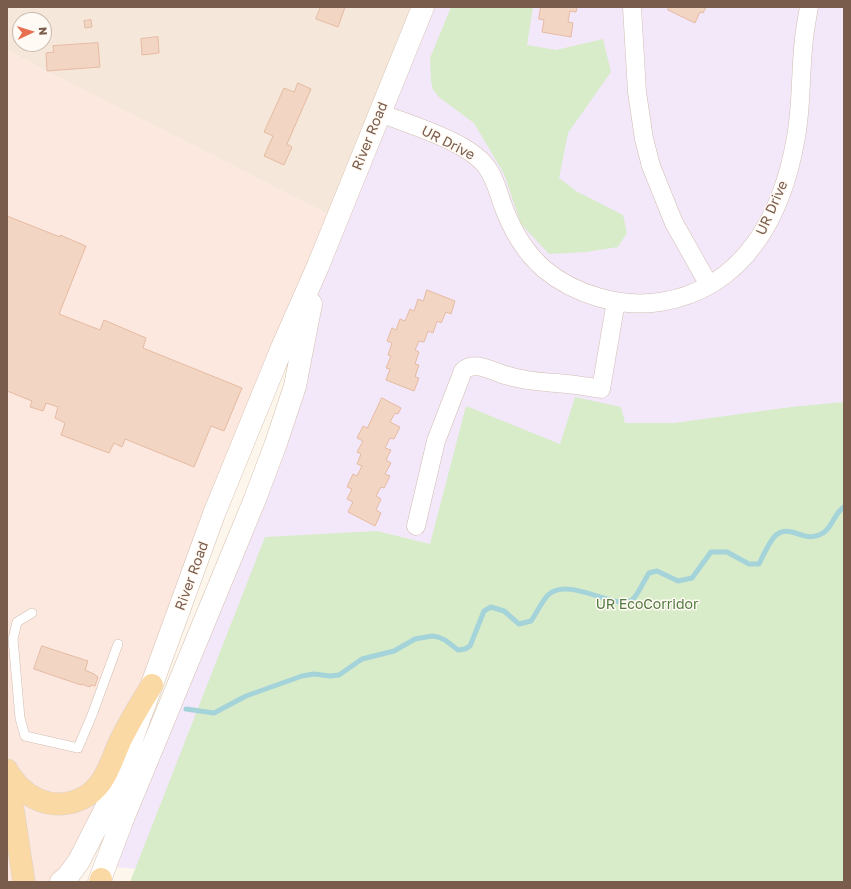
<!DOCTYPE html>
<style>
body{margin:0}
#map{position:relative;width:851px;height:889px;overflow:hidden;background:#fdf6ec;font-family:"Golos Text",sans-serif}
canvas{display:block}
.frame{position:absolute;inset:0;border:8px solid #7a5c4d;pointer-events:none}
.north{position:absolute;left:12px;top:12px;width:40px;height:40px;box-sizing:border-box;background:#fffaf3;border:1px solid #cabbb1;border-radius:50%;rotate:86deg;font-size:11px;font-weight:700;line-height:16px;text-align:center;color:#7a5c4d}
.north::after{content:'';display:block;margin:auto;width:14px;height:18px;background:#e76f51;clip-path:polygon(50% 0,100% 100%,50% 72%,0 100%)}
</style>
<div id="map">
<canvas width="851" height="889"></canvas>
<div class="frame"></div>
<div class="north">N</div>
</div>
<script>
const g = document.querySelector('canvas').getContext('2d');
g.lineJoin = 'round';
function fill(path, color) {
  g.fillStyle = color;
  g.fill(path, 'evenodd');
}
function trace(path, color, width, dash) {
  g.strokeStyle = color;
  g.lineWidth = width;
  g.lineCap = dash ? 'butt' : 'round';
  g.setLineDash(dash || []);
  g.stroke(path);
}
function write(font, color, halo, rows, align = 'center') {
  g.font = font + ' "Golos Text",sans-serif';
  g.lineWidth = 3;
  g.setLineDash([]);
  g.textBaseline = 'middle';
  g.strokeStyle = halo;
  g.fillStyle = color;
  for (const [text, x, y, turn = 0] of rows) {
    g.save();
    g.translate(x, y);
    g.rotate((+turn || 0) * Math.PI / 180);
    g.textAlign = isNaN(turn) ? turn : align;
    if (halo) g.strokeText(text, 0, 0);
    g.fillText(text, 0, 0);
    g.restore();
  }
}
fill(new Path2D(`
 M 7,7 L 422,7 L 337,219 L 7,51 ZM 20,20 L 44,20 L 44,44 L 20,44 Z`), '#f5e8da');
fill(new Path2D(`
 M 7,51 L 337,219 L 161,661 L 61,882 L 7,882 Z`), '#fde8e0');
fill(new Path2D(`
 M 423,7 L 844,7 L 844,720 L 172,872 L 105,866 L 255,499 L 318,266 Z`), '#f3e8fa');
fill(new Path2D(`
 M 451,7 L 533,7 L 527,45 L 556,50 L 603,39 L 611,72 L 568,133 L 559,178 L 576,191 L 623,215 L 627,233 L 618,247 L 586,252 L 549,254 L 521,224 L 504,174 L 474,123 L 440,98 L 433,90 L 431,81 L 430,58 Z
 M 575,397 L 621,407 L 625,423 L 674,423 L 791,407 L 844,402 L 844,882 L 130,882 L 265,537 L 377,531 L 430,544 L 466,406 L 560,444 Z`), '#d8ecc9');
trace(new Path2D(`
 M 186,709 L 214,713 L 246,696 L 302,676 L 314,674 L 330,676 L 339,675 L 362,659 L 394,651 L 415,639 L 432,636 L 438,637 L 445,640 L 458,650 L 465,649 L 470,646 L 484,611 L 491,607 L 504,611 L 519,624 L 531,621 C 536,614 542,601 548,595 C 569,575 620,613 633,599 C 637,596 645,579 649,573 L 657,571 L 678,581 L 692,578 L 711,552 L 727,552 L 749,564 L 759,564 C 763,556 770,540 776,535 C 791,523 805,545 823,533 C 833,527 834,513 844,507`), '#a5d3da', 5);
const building = new Path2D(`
 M 321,7 L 345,7 L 338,27 L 316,19 Z
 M 541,7 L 577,7 L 576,12 L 570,11 L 568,22 L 573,23 L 571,37 L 542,32 L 544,20 L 539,19 Z
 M 669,7 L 706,7 L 703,13 L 700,12 L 695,23 L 668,10 Z
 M 91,20 L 92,27 L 85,28 L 84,21 Z
 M 158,37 L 159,53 L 142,55 L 141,39 Z
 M 98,43 L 100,67 L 47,71 L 46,53 L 54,52 L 53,46 Z
 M 298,83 L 311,89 L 287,144 L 292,147 L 284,165 L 264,156 L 273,136 L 264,132 L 284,88 L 294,92 Z
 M 7,216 L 60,237 L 60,235 L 86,246 L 59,314 L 100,330 L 104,320 L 146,338 L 143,348 L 242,388 L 224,431 L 211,426 L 194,467 L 125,439 L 122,447 L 114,443 L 109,453 L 61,435 L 65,423 L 55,418 L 58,407 L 46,403 L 43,411 L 30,407 L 32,401 L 7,391 Z
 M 427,290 L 455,301 L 451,314 L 446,312 L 441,323 L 437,321 L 433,333 L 428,331 L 424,342 L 419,341 L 415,350 L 419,352 L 415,364 L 419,365 L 415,377 L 419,378 L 414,391 L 386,380 L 390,369 L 386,368 L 391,356 L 388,355 L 392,343 L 387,341 L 392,328 L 396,330 L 400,319 L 405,321 L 410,309 L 414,311 L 418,299 L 423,301 Z
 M 382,398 L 401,408 L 398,414 L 395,413 L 390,422 L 400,427 L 394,439 L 390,438 L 385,448 L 391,450 L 386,460 L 391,463 L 385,474 L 390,476 L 384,488 L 381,487 L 376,496 L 381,499 L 376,510 L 381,513 L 375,526 L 348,512 L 353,502 L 347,499 L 352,489 L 347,487 L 353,474 L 357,476 L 362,466 L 357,464 L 361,454 L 357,452 L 363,441 L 357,438 L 363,426 L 367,428 Z
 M 42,646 L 88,661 L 85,670 L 94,674 L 98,677 L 95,686 L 90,685 L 90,687 L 81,684 L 81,685 L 34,669 Z`);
fill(building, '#f3d5c3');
trace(building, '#e6bba3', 1);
const lane = new Path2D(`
 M 32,613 L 17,622 L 13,639 L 20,718 L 25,736 L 78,748 L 92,715 L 118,644`);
const street = new Path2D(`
 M 632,7 L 637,92 L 644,139 L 651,166 L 674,223 L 709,285
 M 380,113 C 410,125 471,142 488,169 C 495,179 498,191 502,203 C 511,228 523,251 544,269 C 575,295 621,308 660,302 C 745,289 783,214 796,137 C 802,105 800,72 804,39 C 805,29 807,18 809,7
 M 416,526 L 436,441 L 463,371 C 474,359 495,373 509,376 C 528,382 548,382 567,384 C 578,385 590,387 601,389 L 616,301`);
const secondary = new Path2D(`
 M 61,882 L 68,876 L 79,861 L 109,802 L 214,514 L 281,350 L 318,266 L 423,7
 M 99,882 L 122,821 L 255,499 L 275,446 L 295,386 L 311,304`);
const primary = new Path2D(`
 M 7,770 L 24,882
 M 7,772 C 12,777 16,784 21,788 C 45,811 81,809 101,782 C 111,768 115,750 123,735 C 132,718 142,701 152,685
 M 100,882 L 101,879`);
trace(lane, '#d1beb0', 10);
trace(street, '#d1beb0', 19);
trace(secondary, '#d6c0b0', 23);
trace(primary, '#dad1cd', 23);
trace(lane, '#fff', 9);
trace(street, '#fff', 18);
trace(secondary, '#fff', 22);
trace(primary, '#fbd9a5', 22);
write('14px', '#7a5c4d', '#fffaf3', [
 ["River Road",370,136,-68],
 ["UR Drive",448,143,27],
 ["UR Drive",772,208,-66],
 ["River Road",192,576,-70]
]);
write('14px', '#537a41', '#fffaf3', [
 ["UR EcoCorridor",647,605]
]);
</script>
